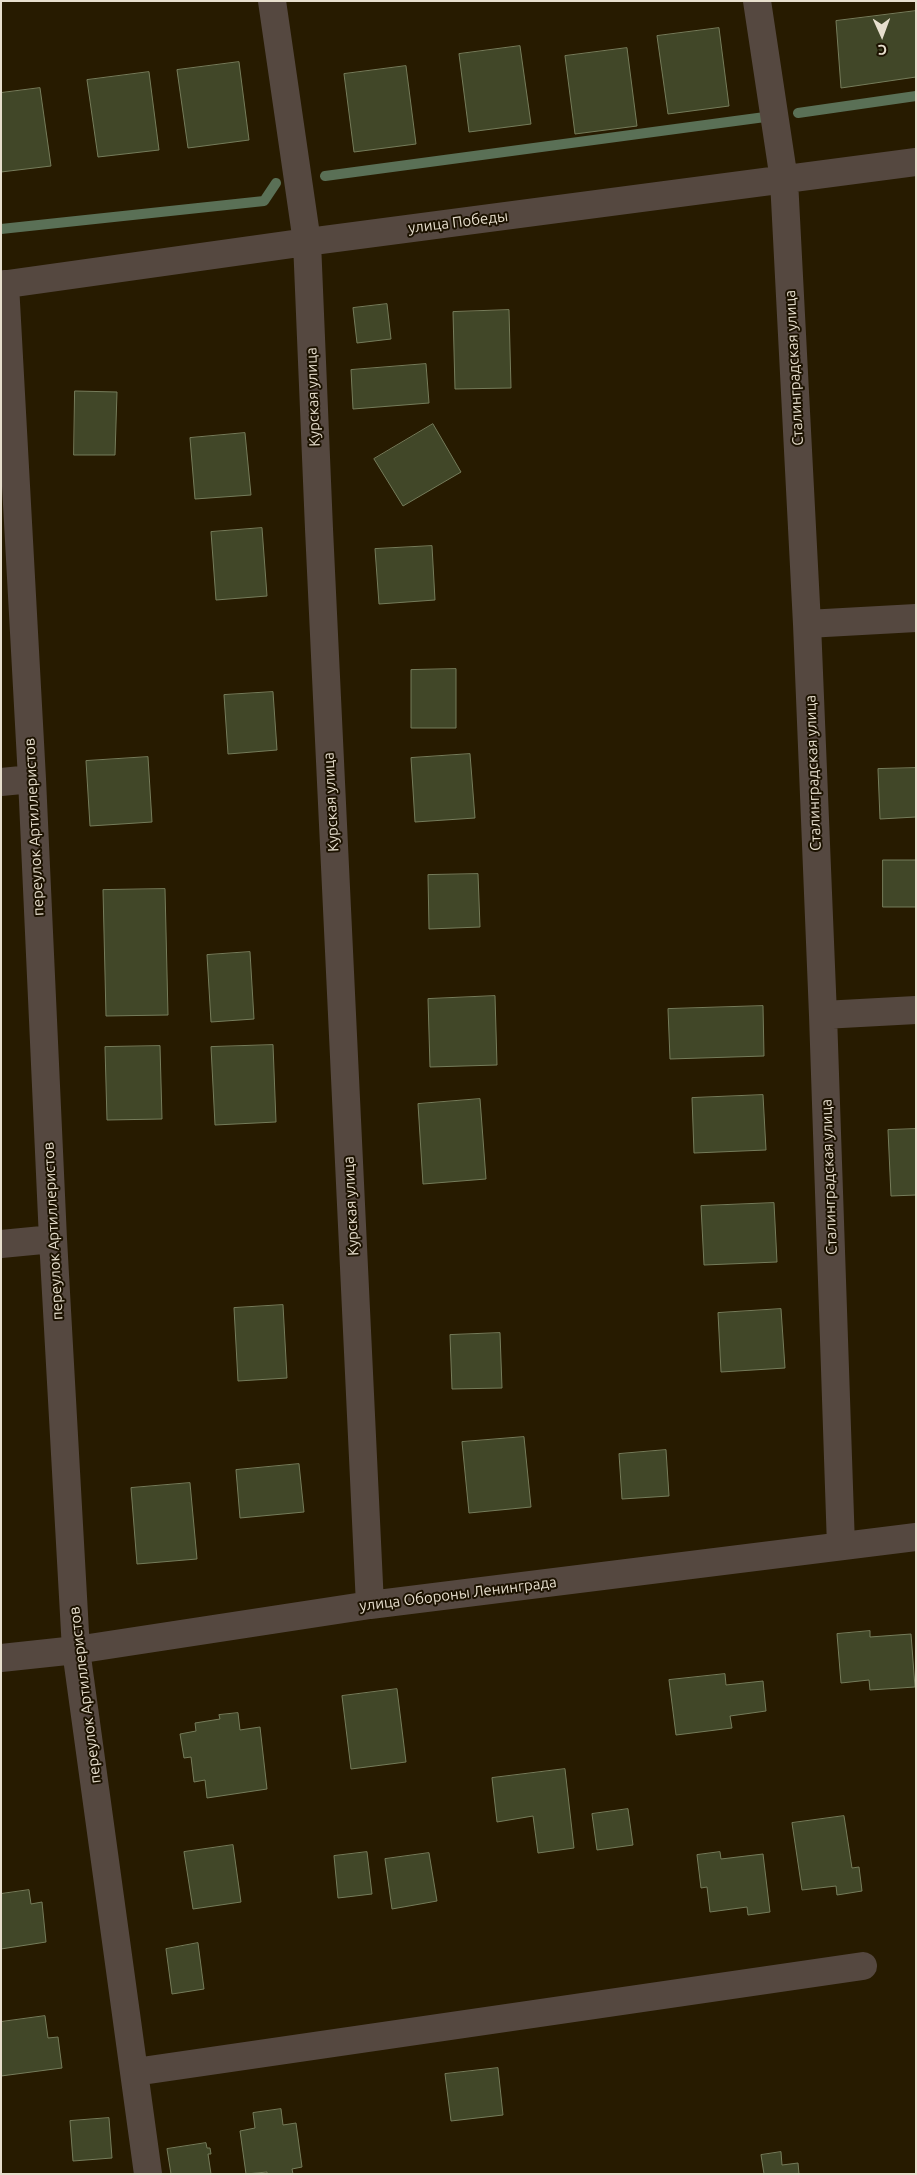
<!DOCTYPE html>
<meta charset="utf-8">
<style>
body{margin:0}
#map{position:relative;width:917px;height:2175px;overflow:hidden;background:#271b00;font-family:Ubuntu,sans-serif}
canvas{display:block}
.frame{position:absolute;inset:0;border:2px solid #e7dfce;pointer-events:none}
.north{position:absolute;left:857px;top:10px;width:50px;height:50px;-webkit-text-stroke:4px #1c1200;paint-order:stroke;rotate:178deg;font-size:14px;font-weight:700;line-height:20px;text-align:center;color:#e7dfce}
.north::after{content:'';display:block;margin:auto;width:18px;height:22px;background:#e7dfce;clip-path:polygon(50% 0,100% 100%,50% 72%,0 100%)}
</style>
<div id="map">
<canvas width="917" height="2175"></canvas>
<div class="frame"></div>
<div class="north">С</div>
</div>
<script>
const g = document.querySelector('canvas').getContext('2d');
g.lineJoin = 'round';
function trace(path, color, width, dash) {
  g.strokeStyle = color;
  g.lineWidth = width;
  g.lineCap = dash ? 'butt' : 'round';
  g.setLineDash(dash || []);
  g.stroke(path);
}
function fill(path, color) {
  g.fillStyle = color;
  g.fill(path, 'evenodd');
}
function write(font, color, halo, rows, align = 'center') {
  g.font = font + ' Ubuntu,sans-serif';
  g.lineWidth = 4;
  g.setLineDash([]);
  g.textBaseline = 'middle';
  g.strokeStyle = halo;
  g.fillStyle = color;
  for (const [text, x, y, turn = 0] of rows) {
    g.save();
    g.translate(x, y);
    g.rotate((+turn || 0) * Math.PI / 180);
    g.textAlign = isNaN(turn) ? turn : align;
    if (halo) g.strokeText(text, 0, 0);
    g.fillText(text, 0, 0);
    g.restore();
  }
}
trace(new Path2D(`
 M 798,113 L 916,96
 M 325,176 L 765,117
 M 1,229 L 264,201 L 276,183`), '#5a7056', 10);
const building = new Path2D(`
 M 916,11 L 916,77 L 841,88 L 836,21 Z
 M 719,28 L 729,106 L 668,114 L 657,36 Z
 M 520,46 L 531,124 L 469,132 L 459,54 Z
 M 627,48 L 637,126 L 575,134 L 565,56 Z
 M 239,62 L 249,140 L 188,148 L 177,70 Z
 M 406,66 L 416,144 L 354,152 L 344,74 Z
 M 149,72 L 159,150 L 98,157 L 87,80 Z
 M 40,88 L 51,166 L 1,172 L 1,93 Z
 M 387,304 L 391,339 L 357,343 L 353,308 Z
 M 509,310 L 511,388 L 455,389 L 453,312 Z
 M 426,364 L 429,403 L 353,409 L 351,370 Z
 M 75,391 L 117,392 L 115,455 L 74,455 Z
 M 433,424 L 461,472 L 403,506 L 374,459 Z
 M 245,433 L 251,495 L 195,499 L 190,438 Z
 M 262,528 L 267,596 L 216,600 L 211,532 Z
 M 432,546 L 435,600 L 379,604 L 375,549 Z
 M 456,669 L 456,728 L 411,728 L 411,670 Z
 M 273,692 L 277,750 L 228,754 L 224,695 Z
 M 470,754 L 475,818 L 415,822 L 411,758 Z
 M 148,757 L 152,822 L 90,826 L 86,761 Z
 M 916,768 L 916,817 L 880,819 L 878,769 Z
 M 883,860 L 916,860 L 916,907 L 883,907 Z
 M 478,874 L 480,927 L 429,929 L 428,875 Z
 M 165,889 L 168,1015 L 106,1016 L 103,890 Z
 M 250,952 L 254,1019 L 211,1022 L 207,955 Z
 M 495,996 L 497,1065 L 430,1067 L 428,999 Z
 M 763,1006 L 764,1056 L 670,1059 L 668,1009 Z
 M 273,1045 L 276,1122 L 215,1125 L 211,1047 Z
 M 160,1046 L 162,1119 L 107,1120 L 105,1047 Z
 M 763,1095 L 766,1150 L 694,1153 L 692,1098 Z
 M 480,1099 L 486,1179 L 423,1184 L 418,1104 Z
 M 916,1129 L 916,1195 L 891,1196 L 888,1130 Z
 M 774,1203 L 777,1262 L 704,1265 L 701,1206 Z
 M 283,1305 L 287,1378 L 238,1381 L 234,1308 Z
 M 781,1309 L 785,1368 L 721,1372 L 718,1313 Z
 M 500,1333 L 502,1388 L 452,1389 L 450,1335 Z
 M 524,1437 L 531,1507 L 469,1513 L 462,1442 Z
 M 666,1450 L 669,1496 L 622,1499 L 619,1454 Z
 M 299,1464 L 304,1512 L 240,1518 L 236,1470 Z
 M 190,1483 L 197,1559 L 137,1564 L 131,1488 Z
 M 870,1631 L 870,1637 L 911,1634 L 915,1687 L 870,1690 L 869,1680 L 841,1683 L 837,1634 Z
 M 725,1674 L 726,1685 L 763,1681 L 766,1711 L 730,1716 L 732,1728 L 676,1735 L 669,1680 Z
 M 397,1689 L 406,1762 L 351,1769 L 342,1696 Z
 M 238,1713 L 240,1730 L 260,1727 L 267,1789 L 207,1798 L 205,1780 L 194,1782 L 191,1757 L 184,1758 L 180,1734 L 196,1731 L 195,1723 L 220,1719 L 219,1715 Z
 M 565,1769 L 574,1848 L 538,1853 L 533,1816 L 497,1822 L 492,1778 Z
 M 628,1809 L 633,1845 L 597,1850 L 592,1814 Z
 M 844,1816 L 852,1868 L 859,1867 L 862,1891 L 837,1895 L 836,1886 L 802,1890 L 792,1823 Z
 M 233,1845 L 241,1902 L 193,1909 L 184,1852 Z
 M 367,1852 L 372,1894 L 338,1898 L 334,1856 Z
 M 720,1852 L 721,1859 L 763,1854 L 770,1912 L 748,1915 L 747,1907 L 710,1912 L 707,1887 L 701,1888 L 697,1855 Z
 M 429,1853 L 437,1901 L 392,1909 L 385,1859 Z
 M 29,1890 L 31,1904 L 42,1902 L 46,1942 L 1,1949 L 1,1894 Z
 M 198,1943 L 204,1989 L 172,1994 L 166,1949 Z
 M 45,2016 L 48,2038 L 58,2037 L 62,2068 L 1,2076 L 1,2022 Z
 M 498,2068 L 503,2115 L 451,2121 L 445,2074 Z
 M 281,2109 L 283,2125 L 296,2123 L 302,2167 L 292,2169 L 293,2174 L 267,2174 L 267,2172 L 246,2174 L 240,2131 L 255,2128 L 253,2113 Z
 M 109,2118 L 112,2158 L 73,2161 L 70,2121 Z
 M 206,2143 L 207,2148 L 210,2148 L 211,2154 L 208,2154 L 211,2174 L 171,2174 L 167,2149 Z
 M 781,2152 L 782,2165 L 798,2163 L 799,2174 L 764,2174 L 761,2155 Z`);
fill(building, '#414728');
trace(building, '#757c5a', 1);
trace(new Path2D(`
 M 272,1 L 307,242 L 319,529 L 370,1605
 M 757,1 L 784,180 L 807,624 L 823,1015 L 841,1546
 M 5,284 L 32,779 L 53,1239 L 76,1650 L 148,2174
 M 1,285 L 307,242 L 916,162
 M 807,624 L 916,618
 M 1,782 L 32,779
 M 823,1015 L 916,1010
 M 1,1244 L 53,1239
 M 1,1658 L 76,1650 L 370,1605 L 916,1537
 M 135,2072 L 863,1966`), '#554840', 28);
write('15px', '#e7dfce', '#1c1200', [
 ["улица Победы",458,222,-7],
 ["Сталинградская улица",794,368,-93],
 ["Курская улица",313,397,-92],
 ["Сталинградская улица",813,773,-92],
 ["Курская улица",331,802,-93],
 ["переулок Артиллеристов",34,827,-93],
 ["Сталинградская улица",829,1177,-92],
 ["Курская улица",351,1206,-93],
 ["переулок Артиллеристов",53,1231,-93],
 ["улица Обороны Ленинграда",458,1594,-7],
 ["переулок Артиллеристов",85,1695,-97]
]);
</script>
